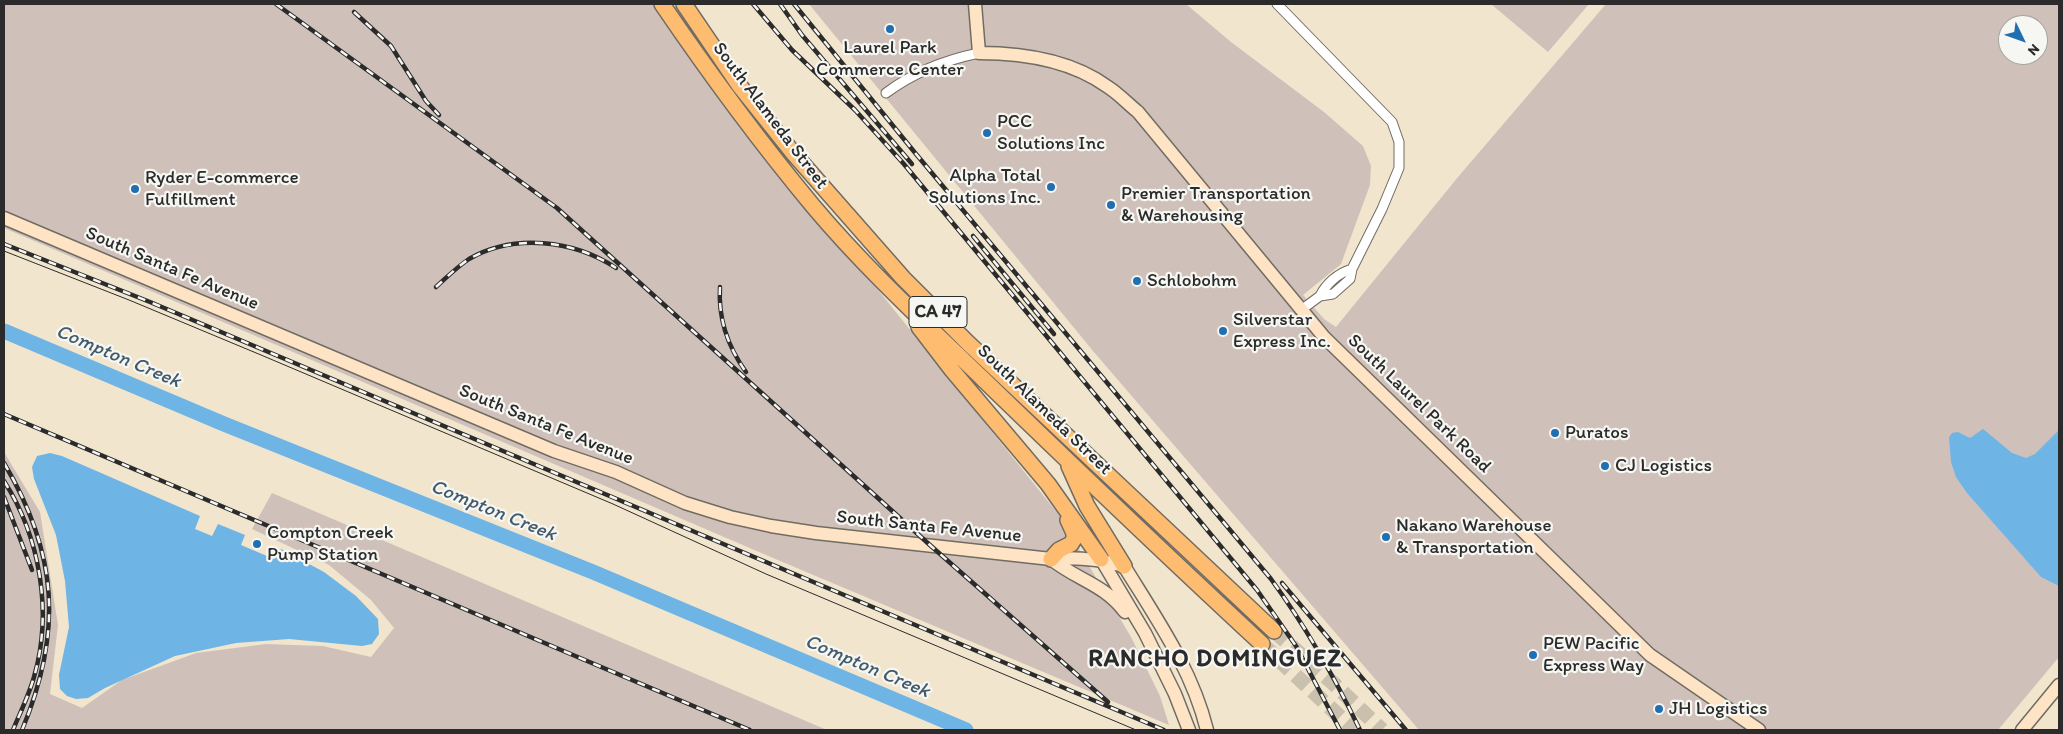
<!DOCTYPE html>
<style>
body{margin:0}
#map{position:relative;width:2063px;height:734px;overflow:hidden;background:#f1e5cd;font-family:Itim,sans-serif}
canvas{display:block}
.frame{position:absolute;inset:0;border:5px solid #2b2b2b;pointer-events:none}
.north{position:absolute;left:1998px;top:15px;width:50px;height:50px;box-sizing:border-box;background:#f6f6f2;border:1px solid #a5a5a2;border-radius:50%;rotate:132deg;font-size:14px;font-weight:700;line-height:20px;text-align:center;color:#2b2b2b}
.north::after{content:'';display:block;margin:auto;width:18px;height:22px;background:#1f6fb2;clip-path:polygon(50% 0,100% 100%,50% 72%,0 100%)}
</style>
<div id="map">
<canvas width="2063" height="734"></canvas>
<div class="frame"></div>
<div class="north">N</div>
</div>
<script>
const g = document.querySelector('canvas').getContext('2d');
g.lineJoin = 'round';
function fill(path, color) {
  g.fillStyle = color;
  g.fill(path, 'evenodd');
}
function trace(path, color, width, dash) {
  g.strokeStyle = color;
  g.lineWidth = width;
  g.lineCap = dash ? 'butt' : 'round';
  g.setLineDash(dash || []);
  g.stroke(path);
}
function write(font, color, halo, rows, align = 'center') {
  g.font = font + ' Itim,sans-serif';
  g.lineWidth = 4.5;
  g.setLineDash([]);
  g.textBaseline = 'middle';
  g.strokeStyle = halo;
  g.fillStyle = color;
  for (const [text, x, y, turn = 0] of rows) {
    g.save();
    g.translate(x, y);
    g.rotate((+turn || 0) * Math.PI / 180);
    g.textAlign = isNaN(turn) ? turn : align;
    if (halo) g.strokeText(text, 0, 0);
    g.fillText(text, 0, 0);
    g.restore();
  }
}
fill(new Path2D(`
 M 4,4 L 658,4 L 698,66 L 1059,515 L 1131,637 L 1160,696 L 1169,725 L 766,555 L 4,228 Z
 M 809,4 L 1186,4 L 1231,42 L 1324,112 L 1363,146 L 1371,166 L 1370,185 L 1341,264 L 1303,295 L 1324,319 L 1336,327 L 1458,177 L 1606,4 L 2059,4 L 2059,657 L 1998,730 L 1419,730 L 1093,351 ZM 2008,25 L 2038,25 L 2038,55 L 2008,55 Z
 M 1491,4 L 1589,4 L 1548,52 Z
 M 4,452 L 40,512 L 58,625 L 50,694 L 82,708 L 122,680 L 196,653 L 266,644 L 323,646 L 371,657 L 394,628 L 371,600 L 329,565 L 252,529 L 272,493 L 827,730 L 4,730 Z`), '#cfc1ba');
fill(new Path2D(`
 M 1983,429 L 2012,453 L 2026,458 L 2035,454 L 2059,430 L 2059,586 L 2041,577 L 1967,493 L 1956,477 L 1951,462 L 1949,437 L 1952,433 L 1958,432 L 1970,438 Z
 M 50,453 L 62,456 L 200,516 L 195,529 L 212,536 L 218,524 L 245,535 L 241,545 L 274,559 L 281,549 L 324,572 L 356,596 L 378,619 L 379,634 L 372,644 L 362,646 L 289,639 L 236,643 L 175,656 L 105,688 L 88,698 L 76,699 L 67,696 L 60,689 L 59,675 L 69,627 L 65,581 L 56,535 L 34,479 L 32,467 L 37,456 Z`), '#6eb4e5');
trace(new Path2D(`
 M 4,331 L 224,424 L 593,572 L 966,730`), '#6eb4e5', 15);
trace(new Path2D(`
 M 1274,631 L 1334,684 L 1382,730
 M 1262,644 L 1354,730`), '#c9c0ad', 15, [15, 8]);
const street = new Path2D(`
 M 1277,4 L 1392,122 L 1399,142 L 1399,168 L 1382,209 L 1352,269 L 1350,279 L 1333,294 L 1320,296 L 1301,310
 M 886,93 C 914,72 945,60 979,53
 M 1320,296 C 1326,284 1338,273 1352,269`);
const secondary = new Path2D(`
 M 975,4 L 979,53 C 1024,53 1071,60 1108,87 C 1119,94 1128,104 1138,112 L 1324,337 L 1650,655 L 1759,730
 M 4,218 L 554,451 L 616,472 L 685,503 L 730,517 L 771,526 L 816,533 L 1051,559 C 1076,557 1099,559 1124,566 C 1156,618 1192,669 1207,730
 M 1051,559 C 1077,580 1104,584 1125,612
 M 1101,559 L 1145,633 L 1175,694 L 1189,730
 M 2022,730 L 2059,685`);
const primary = new Path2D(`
 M 662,4 C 709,73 759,141 813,206 C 865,268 925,323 983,379 C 1075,468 1168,557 1262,644
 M 684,4 L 739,85 L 794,154 L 903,278 L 968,343 L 1274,631
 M 919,327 L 952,370 L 1048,484 L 1101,559
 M 1069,466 L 1087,506 L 1124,566
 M 1051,559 L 1059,550 L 1071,544 L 1074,539 L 1074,533 L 1068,520`);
trace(street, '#706c64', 11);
trace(secondary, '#706c64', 15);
trace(primary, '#706c64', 18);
trace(street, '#fff', 9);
trace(secondary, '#fee4c5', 12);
trace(primary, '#fdbc6f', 15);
trace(new Path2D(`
 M 4,251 L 129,300 L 261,355 L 613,504 L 766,574 L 1136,730`), '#2b2b2b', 1);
const rail = new Path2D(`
 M 276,4 L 557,208 L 931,546 L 1108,702
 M 753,4 L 792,50 L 855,110 L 903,163 L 1257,590 L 1296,646 L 1340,730
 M 780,4 L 802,35 L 912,164
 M 794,4 L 916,154 L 1271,579 C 1306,627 1334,676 1360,730
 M 354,12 L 391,46 L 426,101 L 439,115
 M 973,236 L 1054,334
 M 4,244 L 150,302 L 1164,730
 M 436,287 C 447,277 457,267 469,259 C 514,233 574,240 616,268
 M 720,287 C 718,318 728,347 746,372
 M 4,414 L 750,730
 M 4,463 C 58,554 63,632 22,730
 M 4,481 C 40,537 53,612 34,677 C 29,695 20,713 13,730
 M 4,497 L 32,570
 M 1282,583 L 1406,730`);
trace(rail, '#2b2b2b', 4.5);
trace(rail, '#f6f6f2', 2.5, [8]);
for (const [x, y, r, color] of [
 [890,29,5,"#1f6fb2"],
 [987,133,5,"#1f6fb2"],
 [1051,187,5,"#1f6fb2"],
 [135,189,5,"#1f6fb2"],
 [1111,205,5,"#1f6fb2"],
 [1137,281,5,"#1f6fb2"],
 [1223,331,5,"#1f6fb2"],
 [1555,433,5,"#1f6fb2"],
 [1605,466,5,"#1f6fb2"],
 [1386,537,5,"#1f6fb2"],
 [257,544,5,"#1f6fb2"],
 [1533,655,5,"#1f6fb2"],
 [1659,709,5,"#1f6fb2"]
]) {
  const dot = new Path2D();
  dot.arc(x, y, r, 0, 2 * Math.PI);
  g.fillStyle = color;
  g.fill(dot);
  trace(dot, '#f6f6f2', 2);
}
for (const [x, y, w] of [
 [938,312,58]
]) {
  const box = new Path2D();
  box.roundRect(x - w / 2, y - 15.5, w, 31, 4);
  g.fillStyle = '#f6f6f2';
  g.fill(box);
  trace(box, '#2b2b2b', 1);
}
write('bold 18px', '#2b2b2b', null, [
 ["CA 47",938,312]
]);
write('19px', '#2b2b2b', '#f6f6f2', [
 ["Laurel Park",890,48,"center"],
 ["Commerce Center",890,70,"center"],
 ["PCC",997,122],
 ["Solutions Inc",997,144],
 ["Alpha Total",1041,176,"right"],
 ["Solutions Inc.",1041,198,"right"],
 ["Ryder E-commerce",145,178],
 ["Fulfillment",145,200],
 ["Premier Transportation",1121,194],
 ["& Warehousing",1121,216],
 ["Schlobohm",1147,281],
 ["Silverstar",1233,320],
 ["Express Inc.",1233,342],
 ["Puratos",1565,433],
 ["CJ Logistics",1615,466],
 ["Nakano Warehouse",1396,526],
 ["& Transportation",1396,548],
 ["Compton Creek",267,533],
 ["Pump Station",267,555],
 ["PEW Pacific",1543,644],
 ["Express Way",1543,666],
 ["JH Logistics",1669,709]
], 'left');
write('19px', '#2b2b2b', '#f6f6f2', [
 ["South Alameda Street",770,116,53],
 ["South Santa Fe Avenue",172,269,23],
 ["South Laurel Park Road",1419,404,44],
 ["South Alameda Street",1044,410,44],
 ["South Santa Fe Avenue",546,425,22],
 ["South Santa Fe Avenue",929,527,6]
]);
write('italic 20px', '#425b6c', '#f6f6f2', [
 ["Compton Creek",118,357,23],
 ["Compton Creek",493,511,22],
 ["Compton Creek",867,667,23]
]);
g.letterSpacing = '1px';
write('bold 24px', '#2b2b2b', '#f6f6f2', [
 ["RANCHO DOMINGUEZ",1215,660]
]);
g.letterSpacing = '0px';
</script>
